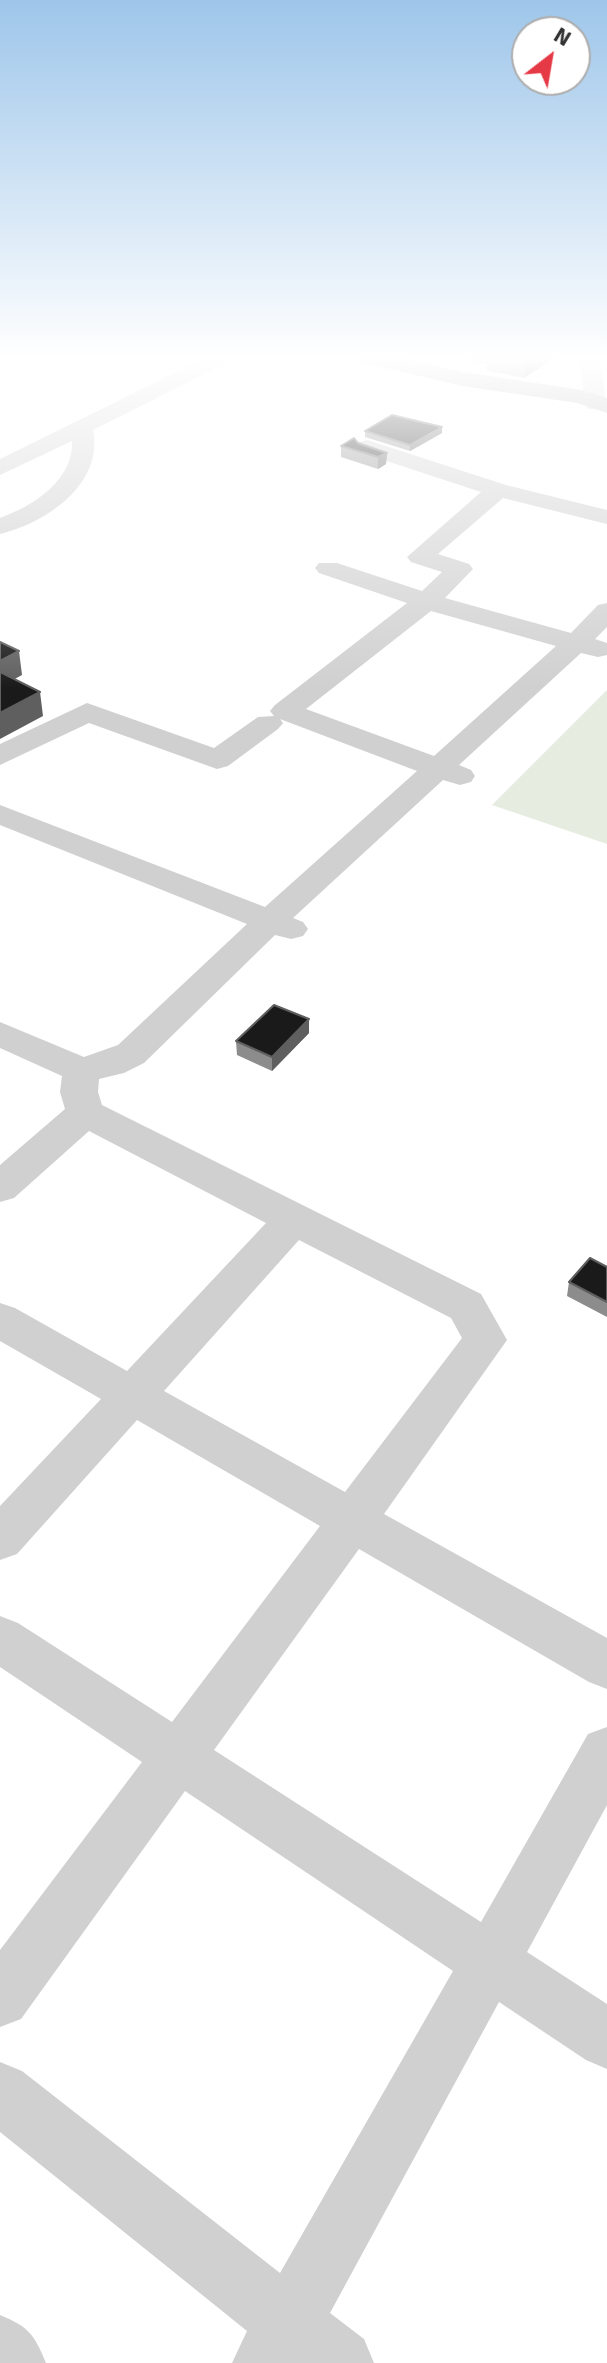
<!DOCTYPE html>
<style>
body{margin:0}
#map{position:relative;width:607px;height:2363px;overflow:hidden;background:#fff;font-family:Signika,sans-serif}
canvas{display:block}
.north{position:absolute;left:511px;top:16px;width:80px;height:80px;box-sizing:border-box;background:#fff;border:2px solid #adadad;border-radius:50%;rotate:31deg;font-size:22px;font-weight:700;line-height:32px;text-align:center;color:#333}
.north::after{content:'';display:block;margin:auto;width:28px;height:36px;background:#e63946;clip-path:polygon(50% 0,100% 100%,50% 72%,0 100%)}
</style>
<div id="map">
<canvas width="607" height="2363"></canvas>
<div class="north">N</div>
</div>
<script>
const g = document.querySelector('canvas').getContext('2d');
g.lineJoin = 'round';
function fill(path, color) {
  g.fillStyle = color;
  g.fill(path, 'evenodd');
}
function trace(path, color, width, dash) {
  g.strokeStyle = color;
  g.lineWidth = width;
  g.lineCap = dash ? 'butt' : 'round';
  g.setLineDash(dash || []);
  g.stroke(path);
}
fill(new Path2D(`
 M 607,690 L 607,844 L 492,805 Z`), '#e6ecdf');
fill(new Path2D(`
 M 207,357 L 233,357 L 230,361 L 93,430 C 104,484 46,523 0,534 L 0,518 C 33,506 74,480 72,441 L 0,475 L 0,459 Z
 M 579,357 L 599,357 L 607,404 L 604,409 L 588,409 L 585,404 Z
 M 367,440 L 506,485 L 607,510 L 607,524 L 503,498 L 438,554 L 469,564 L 473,569 L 445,598 L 571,633 L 598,605 L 607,603 L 607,627 L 595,639 L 607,643 L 607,655 L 598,657 L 581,653 L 459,765 L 471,770 L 475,776 L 471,782 L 460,785 L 443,780 L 293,918 L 303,922 L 308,929 L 303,936 L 291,939 L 275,935 L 144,1063 L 124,1073 L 99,1079 L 98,1092 L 102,1105 L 481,1294 L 507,1340 L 384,1514 L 607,1638 L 607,1689 L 589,1682 L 359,1549 L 214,1750 L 481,1922 L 588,1734 L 607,1727 L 607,1805 L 527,1952 L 607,2004 L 607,2069 L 586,2060 L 499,2002 L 330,2313 L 364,2339 L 374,2363 L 232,2363 L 247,2331 L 0,2132 L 0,2062 L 22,2071 L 280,2273 L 453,1971 L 185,1791 L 21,2019 L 0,2027 L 0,1950 L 142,1762 L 0,1667 L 0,1616 L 18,1623 L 172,1722 L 320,1526 L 137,1420 L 17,1554 L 0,1560 L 0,1506 L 101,1399 L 0,1341 L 0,1303 L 15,1308 L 127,1371 L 266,1223 L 89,1131 L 14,1198 L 0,1202 L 0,1165 L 65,1109 L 60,1092 L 62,1076 L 0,1048 L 0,1022 L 84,1057 L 118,1045 L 247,924 L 0,825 L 0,805 L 265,907 L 417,771 L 280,719 L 283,723 L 278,729 L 228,766 L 217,769 L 89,723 L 0,765 L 0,744 L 87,703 L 214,748 L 258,717 L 274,716 L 270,711 L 275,705 L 407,603 L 319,573 L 315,568 L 319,563 L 337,563 L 422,591 L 442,572 L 411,562 L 407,557 L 481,492 L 359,452 L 356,447 L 359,442 ZM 431,611 L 556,646 L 434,756 L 306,709 ZM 299,1240 L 451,1318 L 462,1338 L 345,1492 L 164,1391 Z
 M 0,2315 C 29,2327 34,2334 46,2363 L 0,2363 Z`), '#d0d0d0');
fill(new Path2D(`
 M 357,357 L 397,357 L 463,372 L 582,390 L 607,398 L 607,413 L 577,403 L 463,386 L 360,362 Z`), '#ababab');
fill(new Path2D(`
 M 468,357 L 556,357 L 524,378 L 486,370 L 487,365 L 468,361 Z
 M 442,427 L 442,433 L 410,451 L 365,437 L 365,431 Z
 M 358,443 L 387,453 L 386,464 L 378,469 L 341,457 L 341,446 Z
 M 309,1033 L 272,1071 L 237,1055 L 236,1041 Z
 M 607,1267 L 607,1317 L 567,1296 L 569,1282 Z`), '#8c8c8c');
fill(new Path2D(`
 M 529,357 L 556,357 L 524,378 L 526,359 Z
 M 442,427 L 442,433 L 410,451 L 410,445 Z
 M 387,453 L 386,464 L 378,469 L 378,457 Z
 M 19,651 L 22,675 L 0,687 L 0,661 Z
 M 40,692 L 43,716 L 0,739 L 0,713 Z
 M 309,1019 L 309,1033 L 272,1071 L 272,1057 Z`), '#5f5f5f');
const building = new Path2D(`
 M 392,415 L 442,427 L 410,445 L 365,431 Z
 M 354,438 L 358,443 L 387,453 L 378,457 L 341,446 Z
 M 0,642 L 19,651 L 0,661 Z
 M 0,672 L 40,692 L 0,713 Z
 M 274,1005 L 309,1019 L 272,1057 L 236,1041 Z
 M 590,1258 L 607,1267 L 607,1302 L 569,1282 Z`);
fill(building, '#1a1a1a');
trace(building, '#5f5f5f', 2);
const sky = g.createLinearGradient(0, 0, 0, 688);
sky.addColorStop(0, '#9ec6ea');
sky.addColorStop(0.52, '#fff');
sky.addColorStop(1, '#ffffff00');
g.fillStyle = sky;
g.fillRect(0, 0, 607, 688);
</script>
